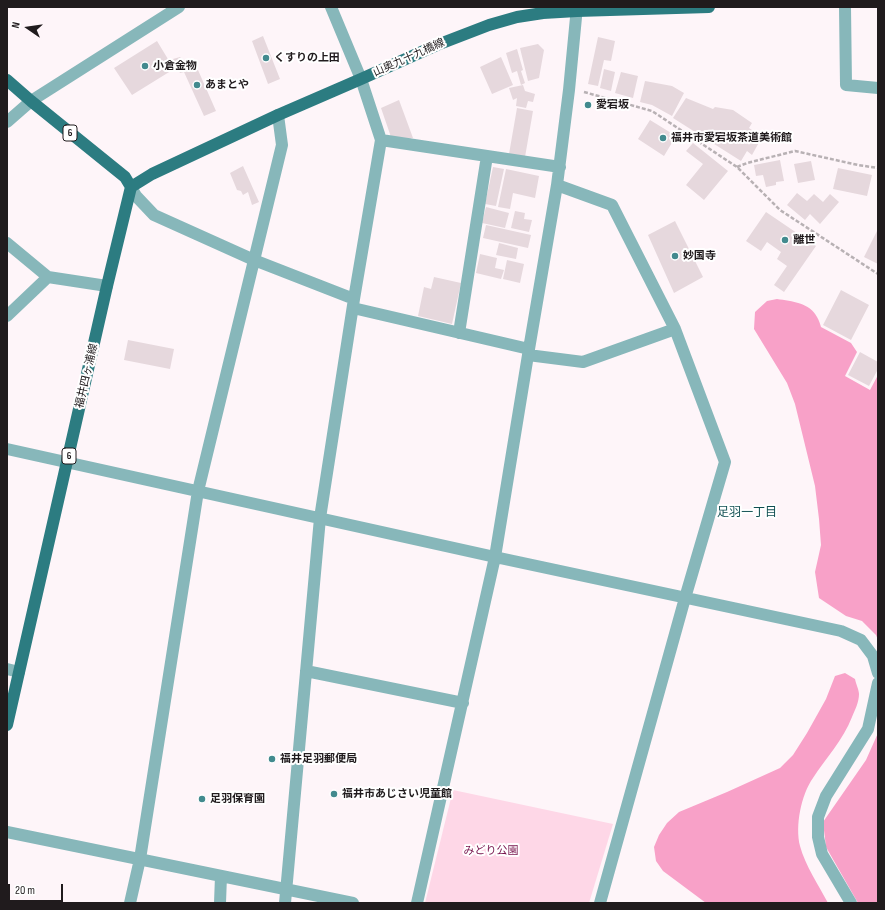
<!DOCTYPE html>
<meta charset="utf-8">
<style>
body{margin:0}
#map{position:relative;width:885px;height:910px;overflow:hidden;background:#fef5f9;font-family:"Sofia Sans Condensed",sans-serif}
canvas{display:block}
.frame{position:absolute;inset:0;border:8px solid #201b1d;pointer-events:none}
.north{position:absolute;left:8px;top:8px;width:40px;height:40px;-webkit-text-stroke:3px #fff;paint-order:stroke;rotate:283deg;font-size:11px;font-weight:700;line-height:16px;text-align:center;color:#201b1d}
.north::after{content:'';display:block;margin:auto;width:14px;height:18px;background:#201b1d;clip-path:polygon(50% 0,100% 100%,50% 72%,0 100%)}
.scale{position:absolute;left:8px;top:884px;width:55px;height:18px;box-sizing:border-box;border:2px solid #201b1d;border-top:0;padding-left:5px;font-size:12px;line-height:14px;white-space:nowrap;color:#201b1d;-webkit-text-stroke:3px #fff;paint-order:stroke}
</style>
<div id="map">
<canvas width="885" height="910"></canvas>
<div class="frame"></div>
<div class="north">N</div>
<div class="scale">20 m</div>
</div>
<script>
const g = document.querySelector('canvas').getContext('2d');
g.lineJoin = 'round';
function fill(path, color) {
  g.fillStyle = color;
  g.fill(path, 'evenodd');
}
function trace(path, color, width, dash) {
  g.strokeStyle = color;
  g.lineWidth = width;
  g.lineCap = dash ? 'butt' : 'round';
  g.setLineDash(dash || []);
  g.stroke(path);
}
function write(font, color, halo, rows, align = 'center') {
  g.font = font + ' "Sofia Sans Condensed","Noto Sans JP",sans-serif';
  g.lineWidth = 4;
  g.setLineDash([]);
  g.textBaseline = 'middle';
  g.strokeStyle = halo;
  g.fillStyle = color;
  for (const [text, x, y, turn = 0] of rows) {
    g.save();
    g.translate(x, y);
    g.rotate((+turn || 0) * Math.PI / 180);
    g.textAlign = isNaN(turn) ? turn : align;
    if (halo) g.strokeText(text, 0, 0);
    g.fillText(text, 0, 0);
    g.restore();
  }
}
fill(new Path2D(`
 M 453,790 L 613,824 L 589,903 L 425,903 Z`), '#fed7e7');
fill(new Path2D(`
 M 777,299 C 792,301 810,303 817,317 C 819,320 820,324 821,327 L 851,343 L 857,352 L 845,376 L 870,390 L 878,375 L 878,640 L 876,635 L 862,621 L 846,616 L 819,598 L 815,572 L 821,545 L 819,519 L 815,486 L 795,404 L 787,383 L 754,329 L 755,312 L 767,301 Z
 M 845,673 L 855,679 C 856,684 859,690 859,694 C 859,702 855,710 852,717 C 843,740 826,758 813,778 C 801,795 795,826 800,846 C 805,865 819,886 828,903 L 706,903 L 663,871 L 656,861 L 654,847 L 659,835 L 667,823 L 679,812 L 727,792 L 780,768 L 793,755 L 807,733 L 826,699 L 835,676 Z
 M 878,733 L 878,903 L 858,903 L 826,847 L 823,822 L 866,760 Z`), '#f8a1c8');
fill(new Path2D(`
 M 263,36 L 280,79 L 268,84 L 252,41 Z
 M 598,37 L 615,41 L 611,61 L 604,60 L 598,86 L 588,84 Z
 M 157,41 L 174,69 L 132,95 L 114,68 Z
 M 538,44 L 544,50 L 539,78 L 528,81 L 520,48 Z
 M 517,49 L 523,70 L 521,71 L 525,83 L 521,85 L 517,71 L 512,73 L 506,53 Z
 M 180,57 L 185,64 L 190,62 L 192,68 L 198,70 L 216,111 L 204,116 L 184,72 L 180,73 L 173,59 Z
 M 501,57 L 513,85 L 492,94 L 480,67 Z
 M 604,69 L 615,72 L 611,91 L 600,88 Z
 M 621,72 L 638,76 L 633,98 L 615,93 Z
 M 645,81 L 672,86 L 684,93 L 672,116 L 652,105 L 640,102 Z
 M 523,85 L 525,91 L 535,94 L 533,102 L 528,101 L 526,108 L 516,106 L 517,98 L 513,100 L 509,88 Z
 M 686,98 L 713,109 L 715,107 L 733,110 L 752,123 L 749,128 L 762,137 L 752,155 L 747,151 L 741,161 L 673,118 Z
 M 399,100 L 413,138 L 408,139 L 391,137 L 381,108 Z
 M 517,108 L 533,111 L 525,157 L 509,154 Z
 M 650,120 L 676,136 L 664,156 L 638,139 Z
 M 693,143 L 728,171 L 704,200 L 686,185 L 703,164 L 686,151 Z
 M 780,160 L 784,181 L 776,182 L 776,185 L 766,187 L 763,175 L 756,176 L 754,165 Z
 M 811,161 L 815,180 L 798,183 L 794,164 Z
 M 243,166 L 259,202 L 252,205 L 248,192 L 243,195 L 241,191 L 237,190 L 230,173 Z
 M 493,167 L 504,169 L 496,206 L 485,204 Z
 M 838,168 L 872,175 L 867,196 L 833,189 Z
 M 506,169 L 539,176 L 535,198 L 513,193 L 510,209 L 498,207 Z
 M 797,193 L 807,201 L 814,194 L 823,202 L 830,194 L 839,202 L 820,224 L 810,214 L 805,220 L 787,205 Z
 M 486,207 L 509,213 L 505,228 L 482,223 Z
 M 515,211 L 525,213 L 524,219 L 532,220 L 529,232 L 511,228 Z
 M 766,212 L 816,246 L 784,292 L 774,285 L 787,266 L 777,259 L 781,252 L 767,242 L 761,251 L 746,241 Z
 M 675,221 L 703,277 L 674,293 L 648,235 Z
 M 486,225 L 531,235 L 528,248 L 483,238 Z
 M 878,229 L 878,264 L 864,257 Z
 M 499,243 L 518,248 L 516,259 L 496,255 Z
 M 480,254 L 497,258 L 495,268 L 504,270 L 501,279 L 476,273 Z
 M 507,260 L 524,264 L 520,283 L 503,279 Z
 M 434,277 L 461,283 L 452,324 L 418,316 L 424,287 L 431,289 Z
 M 841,290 L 869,305 L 851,340 L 823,325 Z
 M 128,340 L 174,349 L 170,369 L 124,360 Z
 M 860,352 L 878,362 L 878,369 L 869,386 L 848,375 Z`), '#e6d8dd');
trace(new Path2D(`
 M 584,92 L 652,111 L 737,167 L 780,210 L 878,274
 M 737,167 L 747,163 L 795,151 L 858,165 L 878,168`), '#b8b1b4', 2.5, [4, 2]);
trace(new Path2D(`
 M 845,7 L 846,85 L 878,88
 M 7,122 L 31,101 L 179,7
 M 381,140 L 560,167
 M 557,185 L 612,205 L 675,329 L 725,462 L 685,598 L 600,903
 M 131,187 L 136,196 L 154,215 L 254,260 L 354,299
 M 7,243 L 48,277
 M 353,308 L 529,349
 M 7,316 L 48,277 L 107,286
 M 459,333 L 487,156
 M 528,355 L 583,362 L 675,329
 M 7,449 L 495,557 L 841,631 L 861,640 L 873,656 L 878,673
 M 7,669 L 19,672
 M 306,671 L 463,703
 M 7,832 L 353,903
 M 130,903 L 140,859 L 198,491 L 282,145 L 278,115
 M 220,903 L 221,876
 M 285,903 L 320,518 L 354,299 L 381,140 L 361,79 L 331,7
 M 417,903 L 495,557 L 529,349 L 557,185 L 569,90 L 577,7
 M 851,903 L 822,854 L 818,837 L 818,817 L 826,796 L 868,729 L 878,683`), '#87b7ba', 12);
trace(new Path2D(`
 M 7,80 L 31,101 L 125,177 L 131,187 L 107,286 L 7,725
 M 131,187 L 152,174 L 278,115 L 361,79 L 437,45 L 489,25 L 517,17 L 543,13 L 577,11 L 709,7`), '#2c7c81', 12);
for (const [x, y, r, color] of [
 [266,58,4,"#428a8e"],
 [145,66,4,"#428a8e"],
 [197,85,4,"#428a8e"],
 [588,105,4,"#428a8e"],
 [663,138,4,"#428a8e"],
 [785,240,4,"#428a8e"],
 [675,256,4,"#428a8e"],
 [272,759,4,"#428a8e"],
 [334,794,4,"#428a8e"],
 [202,799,4,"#428a8e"]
]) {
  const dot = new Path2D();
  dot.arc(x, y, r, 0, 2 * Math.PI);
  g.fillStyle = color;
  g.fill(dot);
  trace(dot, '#fff', 1.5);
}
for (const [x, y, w] of [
 [70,133,14],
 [69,456,14]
]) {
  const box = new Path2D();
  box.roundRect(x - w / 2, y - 8, w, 16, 3);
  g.fillStyle = '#fff';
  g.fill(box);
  trace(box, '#201b1d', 1);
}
write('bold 10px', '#201b1d', null, [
 ["6",70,133],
 ["6",69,456]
]);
write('bold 11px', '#201b1d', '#fff', [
 ["くすりの上田",274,58],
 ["小倉金物",153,66],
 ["あまとや",205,85],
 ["愛宕坂",596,105],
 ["福井市愛宕坂茶道美術館",671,138],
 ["離世",793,240],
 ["妙国寺",683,256],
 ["福井足羽郵便局",280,759],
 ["福井市あじさい児童館",342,794],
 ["足羽保育園",210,799]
], 'left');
write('11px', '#201b1d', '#fff', [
 ["山奥九十九橋線",409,58,-24],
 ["福井四ヶ浦線",87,376,-77]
]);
write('11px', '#76134c', '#fff', [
 ["みどり公園",491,851]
]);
write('12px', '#0f4e51', '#fff', [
 ["足羽一丁目",747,513]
]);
</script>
